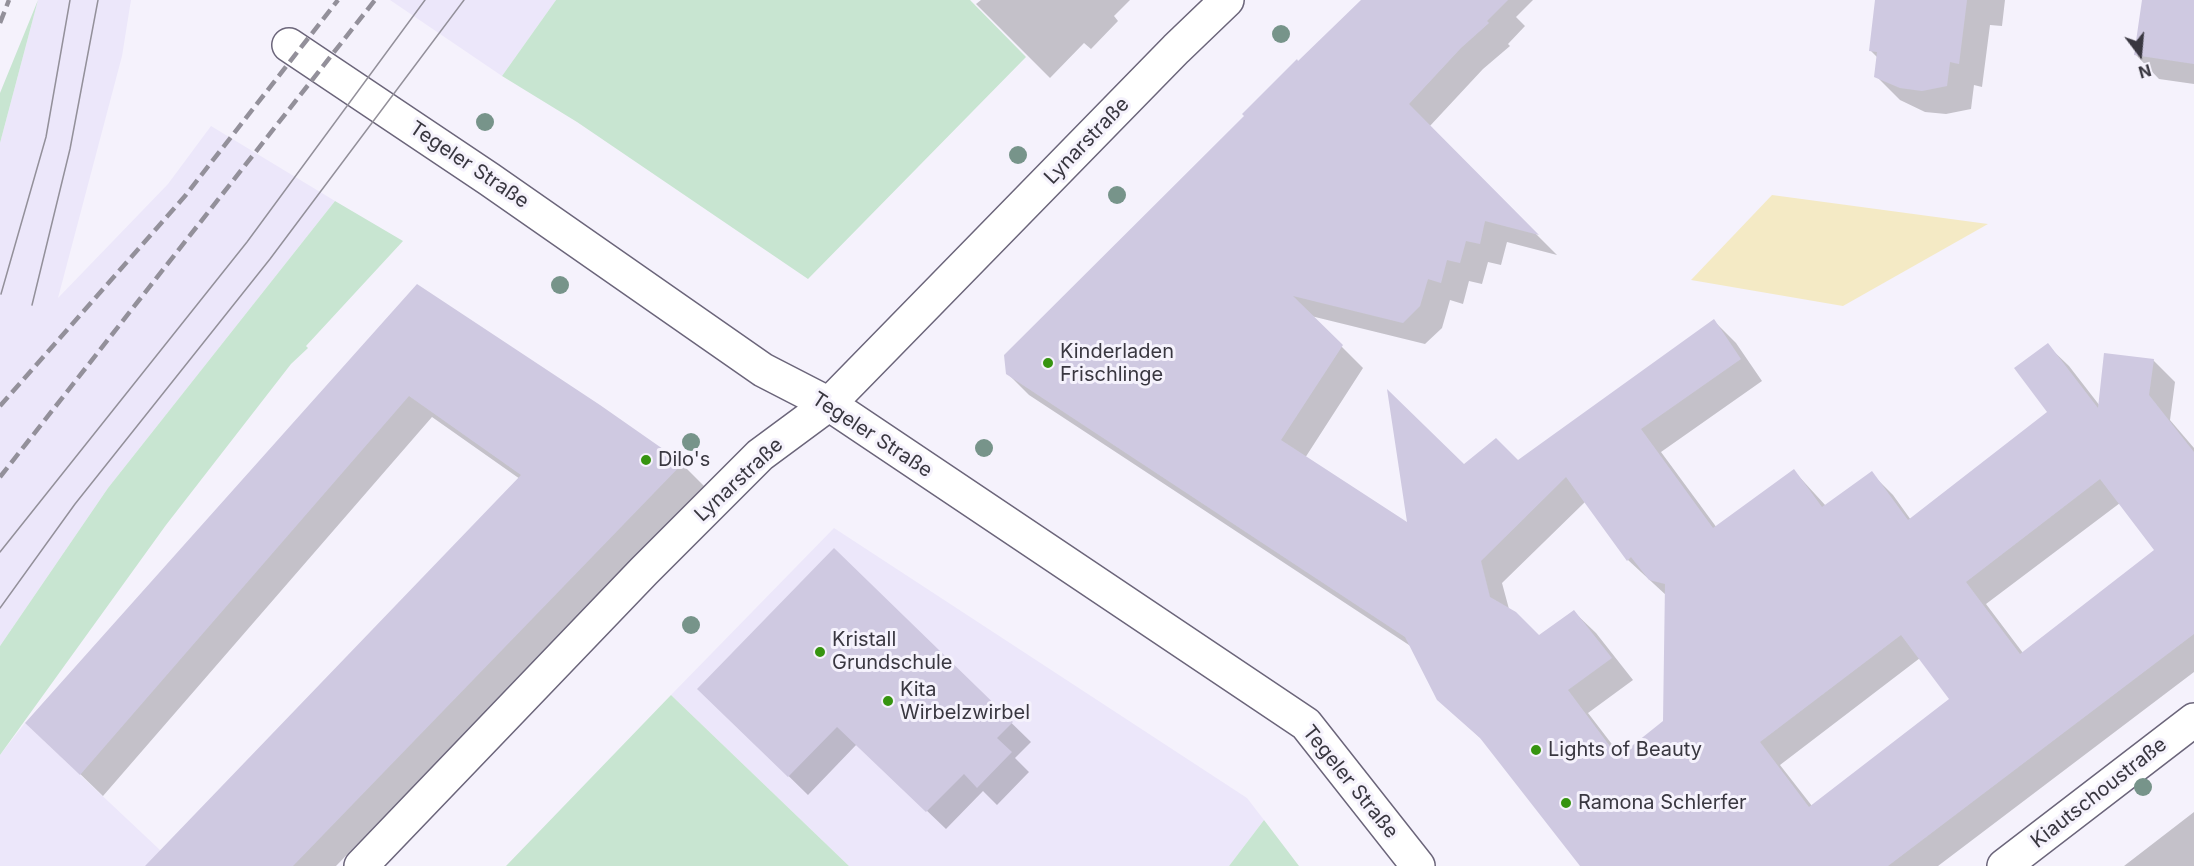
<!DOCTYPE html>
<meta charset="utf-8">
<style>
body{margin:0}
#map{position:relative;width:2194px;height:866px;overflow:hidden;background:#f5f2fc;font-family:Inter,sans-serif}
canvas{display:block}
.north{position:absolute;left:2110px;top:24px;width:60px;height:60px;-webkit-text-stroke:4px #f5f2fc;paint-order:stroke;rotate:164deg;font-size:16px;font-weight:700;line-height:24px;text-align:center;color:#393740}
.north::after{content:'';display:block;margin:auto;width:21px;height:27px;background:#393740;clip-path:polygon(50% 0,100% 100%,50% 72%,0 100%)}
</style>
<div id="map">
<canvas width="2194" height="866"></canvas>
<div class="north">N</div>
</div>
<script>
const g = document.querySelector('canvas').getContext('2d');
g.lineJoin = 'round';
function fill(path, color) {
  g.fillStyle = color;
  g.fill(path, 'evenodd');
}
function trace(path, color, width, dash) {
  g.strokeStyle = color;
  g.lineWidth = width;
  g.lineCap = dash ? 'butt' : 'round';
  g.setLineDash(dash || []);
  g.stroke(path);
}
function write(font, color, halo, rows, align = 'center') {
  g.font = font + ' Inter,sans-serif';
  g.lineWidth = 6;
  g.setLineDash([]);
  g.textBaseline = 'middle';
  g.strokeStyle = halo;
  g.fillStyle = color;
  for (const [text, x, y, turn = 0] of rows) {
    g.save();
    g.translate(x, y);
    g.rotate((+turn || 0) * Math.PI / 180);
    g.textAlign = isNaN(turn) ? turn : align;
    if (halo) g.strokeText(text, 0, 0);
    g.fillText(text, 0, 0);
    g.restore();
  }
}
fill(new Path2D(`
 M 38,0 L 131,0 L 122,56 L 58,298 L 168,184 L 211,126 L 335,201 L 108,488 L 0,646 L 0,143 Z
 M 390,0 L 556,0 L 502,76 Z
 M 834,528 L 1247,798 L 1264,820 L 1229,866 L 849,866 L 671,695 Z
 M 25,723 L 160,850 L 178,866 L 0,866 L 0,755 Z`), '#ece7fa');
fill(new Path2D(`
 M 38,0 L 0,143 L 0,93 Z
 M 556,0 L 970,0 L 1026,57 L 808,279 L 577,122 L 502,76 Z
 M 335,201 L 403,241 L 306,346 L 308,348 L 291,364 L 166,525 L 0,755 L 0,646 L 108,488 Z
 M 671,695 L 849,866 L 506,866 Z
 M 1264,820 L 1299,866 L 1229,866 Z`), '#c8e5d1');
fill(new Path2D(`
 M 1772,195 L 1988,224 L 1843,306 L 1691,280 Z`), '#f4eac5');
fill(new Path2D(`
 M 981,0 L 1130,0 L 1114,16 L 1118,21 L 1091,49 L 1084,43 L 1050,78 L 976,4 Z
 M 1363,0 L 1533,0 L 1516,17 L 1525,26 L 1508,44 L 1510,46 L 1483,69 L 1429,127 L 1557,255 L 1507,242 L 1501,265 L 1488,262 L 1482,284 L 1469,281 L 1463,304 L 1450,300 L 1442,328 L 1425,344 L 1311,316 L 1363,368 L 1305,458 L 1409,525 L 1464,466 L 1518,462 L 1714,321 L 1736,343 L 1762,381 L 1661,452 L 1717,528 L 1794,471 L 1826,506 L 1871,473 L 1893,495 L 1911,520 L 2049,412 L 2047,345 L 2069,366 L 2100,406 L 2153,360 L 2175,382 L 2170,420 L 2194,448 L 2194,672 L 1938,866 L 1581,866 L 1488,745 L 1438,699 L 1412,647 L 1029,395 L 1007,373 L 1298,63 ZM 1585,502 L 1628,560 L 1667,596 L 1665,722 L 1621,756 L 1588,713 L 1633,680 L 1596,633 L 1574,612 L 1539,637 L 1509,609 L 1502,583 ZM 2120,503 L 2156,551 L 2023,653 L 1986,604 ZM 1920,658 L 1951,699 L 1812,806 L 1780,765 Z
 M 1877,0 L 2005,0 L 2002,26 L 1990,25 L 1982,87 L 1974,85 L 1971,109 L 1946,114 L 1925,112 L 1900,100 L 1876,76 L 1878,58 L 1871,51 Z
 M 2143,0 L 2194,0 L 2194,84 L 2159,79 L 2136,55 Z
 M 418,286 L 682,464 L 704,486 L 336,866 L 179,866 L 520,479 L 432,417 L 103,796 L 49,744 Z
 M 834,550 L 1031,742 L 1015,758 L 1029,772 L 997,805 L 983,791 L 946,829 L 857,744 L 808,795 L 718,707 Z
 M 2194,812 L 2194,866 L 2124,866 Z`), '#0003');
fill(new Path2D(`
 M 1361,0 L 1508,0 L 1487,21 L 1489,23 L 1461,48 L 1409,104 L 1539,235 L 1485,221 L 1480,244 L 1466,241 L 1460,263 L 1447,260 L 1441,283 L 1428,279 L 1420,306 L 1403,323 L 1293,296 L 1343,345 L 1281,440 L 1407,522 L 1387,389 L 1464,464 L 1496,438 L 1518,460 L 1714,319 L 1741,359 L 1641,429 L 1713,528 L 1794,469 L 1822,507 L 1872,471 L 1908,520 L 2047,412 L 2014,368 L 2048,343 L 2098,408 L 2104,353 L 2154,359 L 2149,395 L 2194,452 L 2194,634 L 1888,866 L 1580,866 L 1480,738 L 1437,700 L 1405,637 L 1006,374 L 1004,355 L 1244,116 L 1242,114 L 1297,59 L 1298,61 ZM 1566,477 L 1627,561 L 1631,557 L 1649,580 L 1665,584 L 1663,721 L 1618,757 L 1568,690 L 1612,658 L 1574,610 L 1539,635 L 1516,612 L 1490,597 L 1481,561 ZM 2100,479 L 2154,550 L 2020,654 L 1966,582 ZM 1901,635 L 1949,699 L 1809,807 L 1760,742 Z
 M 1875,0 L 1967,0 L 1959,64 L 1950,62 L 1947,86 L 1922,91 L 1900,88 L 1874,77 L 1877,52 L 1869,51 Z
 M 2142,0 L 2194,0 L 2194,64 L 2134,55 Z
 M 417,284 L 600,405 L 683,463 L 293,866 L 145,866 L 521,475 L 409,396 L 80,775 L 25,723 Z
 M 834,548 L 1013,722 L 997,738 L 1012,752 L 977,788 L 964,774 L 926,812 L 837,727 L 788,777 L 697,689 Z`), '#cfc9e1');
const street = new Path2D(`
 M 289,45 L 489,179 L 763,370 L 829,404 L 1306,724 L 1418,866
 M 361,866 L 644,571 L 760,455 L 829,404 L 1176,49 L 1227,0
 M 2004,866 L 2194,720`);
trace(street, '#6b657a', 36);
trace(street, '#fff', 33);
trace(new Path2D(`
 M 1,294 L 46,137 L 70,0
 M 32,305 L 70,149 L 98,0
 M 0,552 L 247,242 L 425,0
 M 0,608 L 75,504 L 270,259 L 464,0`), '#93909a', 1.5);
trace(new Path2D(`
 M 0,23 L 9,0
 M 0,406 L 185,196 L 338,0
 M 0,477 L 375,0`), '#93909a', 4.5, [12, 6]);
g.fillStyle = '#77948a';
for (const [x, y] of [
 [1281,34],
 [485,122],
 [1018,155],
 [1117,195],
 [560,285],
 [691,442],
 [984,448],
 [691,625],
 [2143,787]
]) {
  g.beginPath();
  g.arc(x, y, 9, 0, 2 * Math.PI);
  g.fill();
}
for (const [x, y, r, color] of [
 [1048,363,6,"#369410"],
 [646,460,6,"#369410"],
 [820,652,6,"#369410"],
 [888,701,6,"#369410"],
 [1536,750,6,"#369410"],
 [1566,803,6,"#369410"]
]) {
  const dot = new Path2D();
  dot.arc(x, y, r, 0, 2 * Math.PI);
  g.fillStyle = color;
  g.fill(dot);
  trace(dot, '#f5f2fc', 2);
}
write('20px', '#393740', '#f5f2fc', [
 ["Lynarstraße",1087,141,-46],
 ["Tegeler Straße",469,165,34],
 ["Tegeler Straße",872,435,33],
 ["Lynarstraße",739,480,-43],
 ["Tegeler Straße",1350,782,51],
 ["Kiautschoustraße",2099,793,-38]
]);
write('20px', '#393740', '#f5f2fc', [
 ["Kinderladen",1060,352],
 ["Frischlinge",1060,375],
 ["Dilo's",658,460],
 ["Kristall",832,640],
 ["Grundschule",832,663],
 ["Kita",900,690],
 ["Wirbelzwirbel",900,713],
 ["Lights of Beauty",1548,750],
 ["Ramona Schlerfer",1578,803]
], 'left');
</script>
